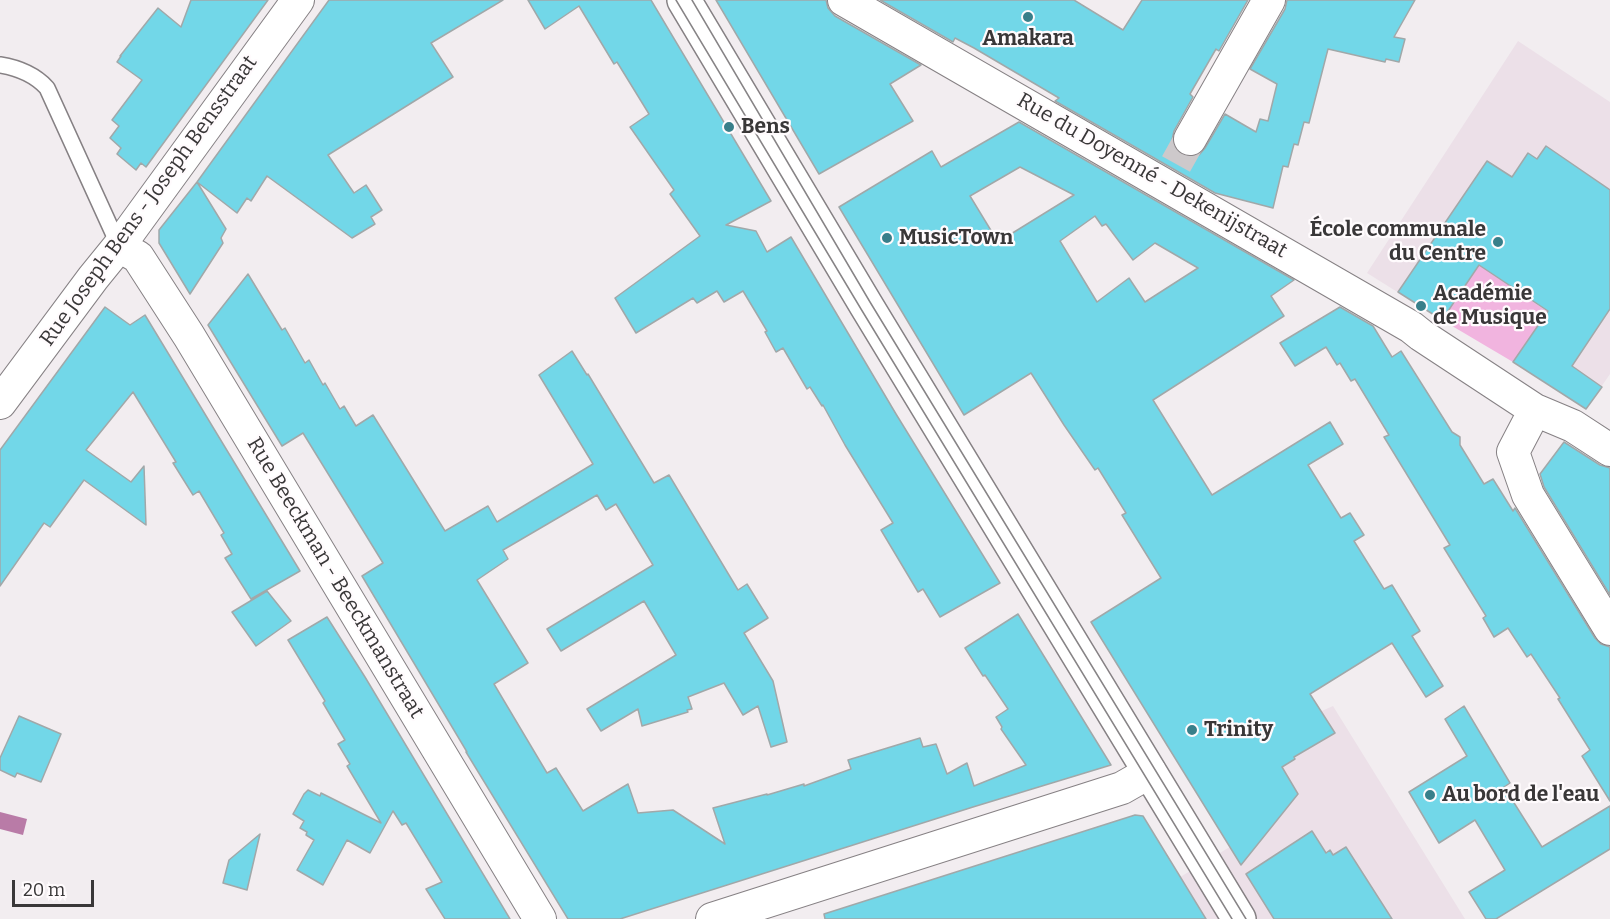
<!DOCTYPE html>
<meta charset="utf-8">
<style>
body{margin:0}
#map{position:relative;width:1610px;height:919px;overflow:hidden;background:#f2edf0;font-family:Bitter,serif}
canvas{display:block}
.scale{position:absolute;left:12px;top:880px;width:82px;height:27px;box-sizing:border-box;border:3px solid #393738;border-top:0;padding-left:8px;font-size:18px;line-height:21px;white-space:nowrap;color:#393738;-webkit-text-stroke:4px #fffbfd;paint-order:stroke}
</style>
<div id="map">
<canvas width="1610" height="919"></canvas>
<div class="scale">20 m</div>
</div>
<script>
const g = document.querySelector('canvas').getContext('2d');
g.lineJoin = 'round';
function fill(path, color) {
  g.fillStyle = color;
  g.fill(path, 'evenodd');
}
function trace(path, color, width, dash) {
  g.strokeStyle = color;
  g.lineWidth = width;
  g.lineCap = dash ? 'butt' : 'round';
  g.setLineDash(dash || []);
  g.stroke(path);
}
function write(font, color, halo, rows, align = 'center') {
  g.font = font + ' Bitter,serif';
  g.lineWidth = 4.5;
  g.setLineDash([]);
  g.textBaseline = 'middle';
  g.strokeStyle = halo;
  g.fillStyle = color;
  for (const [text, x, y, turn = 0] of rows) {
    g.save();
    g.translate(x, y);
    g.rotate((+turn || 0) * Math.PI / 180);
    g.textAlign = isNaN(turn) ? turn : align;
    if (halo) g.strokeText(text, 0, 0);
    g.fillText(text, 0, 0);
    g.restore();
  }
}
fill(new Path2D(`
 M 1518,41 L 1610,102 L 1610,374 L 1586,409 L 1513,362 L 1532,334 L 1479,265 L 1442,320 L 1367,273 Z
 M 1333,706 L 1465,919 L 1111,919 L 1238,842 L 1187,771 Z`), '#ece0e8');
fill(new Path2D(`
 M 1479,265 L 1548,312 L 1513,362 L 1442,320 Z`), '#f1b4df');
fill(new Path2D(`
 M 0,812 L 27,819 L 23,835 L 0,829 Z`), '#b97ba7');
const building = new Path2D(`
 M 191,0 L 268,0 L 146,167 L 141,163 L 136,170 L 117,154 L 121,148 L 110,138 L 119,126 L 112,120 L 142,80 L 117,62 L 121,56 L 120,56 L 158,8 L 181,27 Z
 M 329,0 L 503,0 L 431,43 L 453,77 L 328,155 L 354,193 L 366,185 L 382,210 L 371,217 L 375,224 L 352,238 L 267,176 L 251,201 L 247,198 L 237,213 L 197,182 L 226,229 L 221,238 L 223,243 L 190,294 L 159,243 L 159,230 L 197,182 Z
 M 528,0 L 651,0 L 771,201 L 726,225 L 756,231 L 767,252 L 791,237 L 896,414 L 1000,583 L 940,617 L 923,589 L 918,592 L 881,530 L 893,523 L 845,445 L 823,405 L 822,406 L 810,387 L 807,389 L 783,348 L 776,352 L 765,332 L 767,331 L 743,291 L 724,302 L 717,291 L 697,303 L 693,298 L 636,333 L 615,298 L 700,236 L 670,194 L 674,190 L 630,127 L 649,114 L 617,62 L 614,64 L 579,6 L 545,29 Z
 M 716,0 L 826,0 L 828,8 L 835,16 L 921,65 L 890,84 L 913,121 L 819,174 Z
 M 880,0 L 1074,0 L 1123,30 L 1142,0 L 1248,0 L 1219,51 L 1216,49 L 1190,94 L 1193,97 L 1174,131 L 1172,140 L 1175,149 L 1182,155 L 1190,157 L 1199,155 L 1205,148 L 1225,114 L 1256,132 L 1260,119 L 1268,121 L 1277,84 L 1250,69 L 1285,9 L 1287,0 L 1415,0 L 1394,37 L 1405,39 L 1399,62 L 1386,59 L 1385,62 L 1328,49 L 1309,123 L 1304,122 L 1298,145 L 1294,144 L 1288,167 L 1283,166 L 1273,208 L 1215,193 L 1055,101 L 1059,98 L 974,48 L 955,38 L 953,42 Z
 M 1019,122 L 1294,280 L 1271,296 L 1284,316 L 1153,400 L 1212,495 L 1330,422 L 1343,444 L 1308,465 L 1341,518 L 1350,513 L 1364,535 L 1354,541 L 1384,589 L 1392,585 L 1420,631 L 1412,636 L 1443,686 L 1426,697 L 1392,643 L 1310,694 L 1335,733 L 1294,757 L 1295,759 L 1282,767 L 1298,794 L 1241,865 L 1091,622 L 1161,578 L 1122,515 L 1126,513 L 1098,468 L 1095,470 L 1064,425 L 1031,373 L 964,415 L 839,207 L 932,151 L 941,167 ZM 1020,167 L 1074,195 L 998,242 L 970,196 ZM 1095,216 L 1102,226 L 1106,224 L 1133,260 L 1155,243 L 1198,268 L 1145,302 L 1129,278 L 1097,302 L 1060,241 Z
 M 1546,146 L 1610,190 L 1610,309 L 1572,366 L 1602,387 L 1586,409 L 1513,362 L 1548,311 L 1479,265 L 1442,320 L 1398,292 L 1487,161 L 1512,177 L 1528,153 L 1537,159 Z
 M 248,274 L 282,330 L 285,328 L 305,363 L 309,360 L 323,385 L 325,383 L 340,409 L 344,406 L 356,426 L 373,415 L 445,531 L 488,506 L 497,522 L 593,464 L 539,375 L 572,351 L 587,375 L 588,374 L 654,483 L 669,475 L 738,590 L 747,584 L 768,618 L 744,633 L 773,681 L 787,742 L 771,747 L 758,706 L 743,715 L 724,683 L 688,697 L 692,709 L 687,710 L 688,712 L 642,726 L 638,709 L 601,731 L 587,709 L 676,655 L 644,601 L 561,651 L 547,629 L 653,565 L 616,504 L 606,510 L 597,495 L 503,550 L 508,559 L 477,580 L 528,663 L 494,684 L 547,773 L 556,768 L 583,811 L 628,784 L 638,813 L 673,810 L 725,844 L 713,808 L 767,794 L 767,795 L 804,784 L 804,786 L 851,769 L 848,760 L 920,738 L 923,747 L 936,744 L 947,774 L 967,763 L 974,786 L 1026,765 L 1001,729 L 1002,727 L 996,717 L 1008,709 L 985,675 L 983,676 L 965,648 L 1018,614 L 1111,765 L 973,807 L 620,919 L 568,919 L 466,752 L 467,752 L 362,576 L 383,563 L 303,433 L 282,446 L 208,325 Z
 M 105,307 L 130,325 L 145,315 L 300,571 L 251,599 L 225,558 L 232,554 L 221,535 L 224,533 L 199,491 L 193,495 L 173,463 L 176,462 L 133,392 L 86,450 L 131,482 L 144,466 L 146,525 L 84,480 L 50,527 L 44,523 L 0,586 L 0,450 Z
 M 1340,307 L 1373,326 L 1392,357 L 1401,351 L 1452,432 L 1460,437 L 1460,445 L 1484,484 L 1493,479 L 1513,511 L 1515,508 L 1595,638 L 1601,644 L 1610,647 L 1610,801 L 1582,756 L 1590,750 L 1558,699 L 1560,698 L 1531,654 L 1527,657 L 1508,628 L 1494,637 L 1483,618 L 1486,616 L 1444,548 L 1450,545 L 1384,437 L 1389,435 L 1355,379 L 1351,381 L 1340,363 L 1337,365 L 1326,347 L 1295,366 L 1280,343 Z
 M 1564,442 L 1600,465 L 1610,468 L 1610,595 L 1544,487 L 1540,474 Z
 M 267,591 L 291,621 L 256,646 L 232,612 Z
 M 327,617 L 365,677 L 510,919 L 445,919 L 426,889 L 442,882 L 406,823 L 402,825 L 393,811 L 370,853 L 347,840 L 323,885 L 297,870 L 314,840 L 306,835 L 307,832 L 300,828 L 304,821 L 293,814 L 304,794 L 308,790 L 320,796 L 321,793 L 381,823 L 347,766 L 350,764 L 338,744 L 345,740 L 323,703 L 325,701 L 288,640 Z
 M 1464,706 L 1510,783 L 1504,787 L 1542,847 L 1610,806 L 1610,849 L 1496,919 L 1486,919 L 1469,892 L 1505,870 L 1475,820 L 1439,843 L 1409,792 L 1467,756 L 1445,719 Z
 M 19,716 L 61,734 L 41,782 L 17,773 L 15,777 L 0,770 L 0,758 Z
 M 1135,815 L 1143,816 L 1206,919 L 825,919 L 824,914 Z
 M 1312,831 L 1326,853 L 1330,850 L 1333,855 L 1346,847 L 1392,919 L 1274,919 L 1246,874 Z
 M 260,834 L 247,890 L 223,883 L 229,860 Z`);
fill(building, '#72d7e8');
trace(building, '#a1a8a9', 1.5);
trace(new Path2D(`
 M 1176,164 L 1190,139`), '#cdc9cb', 32, [32, 16]);
const lane = new Path2D(`
 M 0,65 C 19,68 34,74 47,88 L 119,246`);
const street = new Path2D(`
 M 844,0 L 1411,327 L 1421,335 L 1535,410 L 1573,426 L 1610,450
 M 1190,139 L 1269,0
 M 119,246 L 138,257 L 189,336 L 540,919
 M 0,403 L 93,278 L 119,246 L 298,0
 M 1535,410 L 1513,452 L 1528,495 L 1610,629
 M 712,919 L 1122,788 L 1150,772`);
const secondary = new Path2D(`
 M 684,0 L 866,305 L 1239,919`);
trace(lane, '#868184', 18);
trace(street, '#868184', 34);
trace(secondary, '#868184', 36);
trace(lane, '#fff', 15);
trace(street, '#fff', 32);
trace(secondary, '#fff', 33);
trace(new Path2D(`
 M 676,0 L 861,309 L 1232,919
 M 692,0 L 870,302 L 1246,919`), '#878486', 1.5);
for (const [x, y, r, color] of [
 [1028,17,6,"#387f8a"],
 [729,127,6,"#387f8a"],
 [887,238,6,"#387f8a"],
 [1498,242,6,"#387f8a"],
 [1421,306,6,"#387f8a"],
 [1192,730,6,"#387f8a"],
 [1430,795,6,"#387f8a"]
]) {
  const dot = new Path2D();
  dot.arc(x, y, r, 0, 2 * Math.PI);
  g.fillStyle = color;
  g.fill(dot);
  trace(dot, '#fffbfd', 2);
}
write('bold 21px', '#393738', '#fffbfd', [
 ["Amakara",1028,39,"center"],
 ["Bens",741,127],
 ["École communale",1486,230,"right"],
 ["du Centre",1486,254,"right"],
 ["MusicTown",899,238],
 ["Académie",1433,294],
 ["de Musique",1433,318],
 ["Trinity",1204,730],
 ["Au bord de l'eau",1442,795]
], 'left');
write('21px', '#393738', '#fffbfd', [
 ["Rue du Doyenné - Dekenijstraat",1152,176,30],
 ["Rue Joseph Bens - Joseph Bensstraat",149,201,-54],
 ["Rue Beeckman - Beeckmanstraat",335,578,59]
]);
</script>
